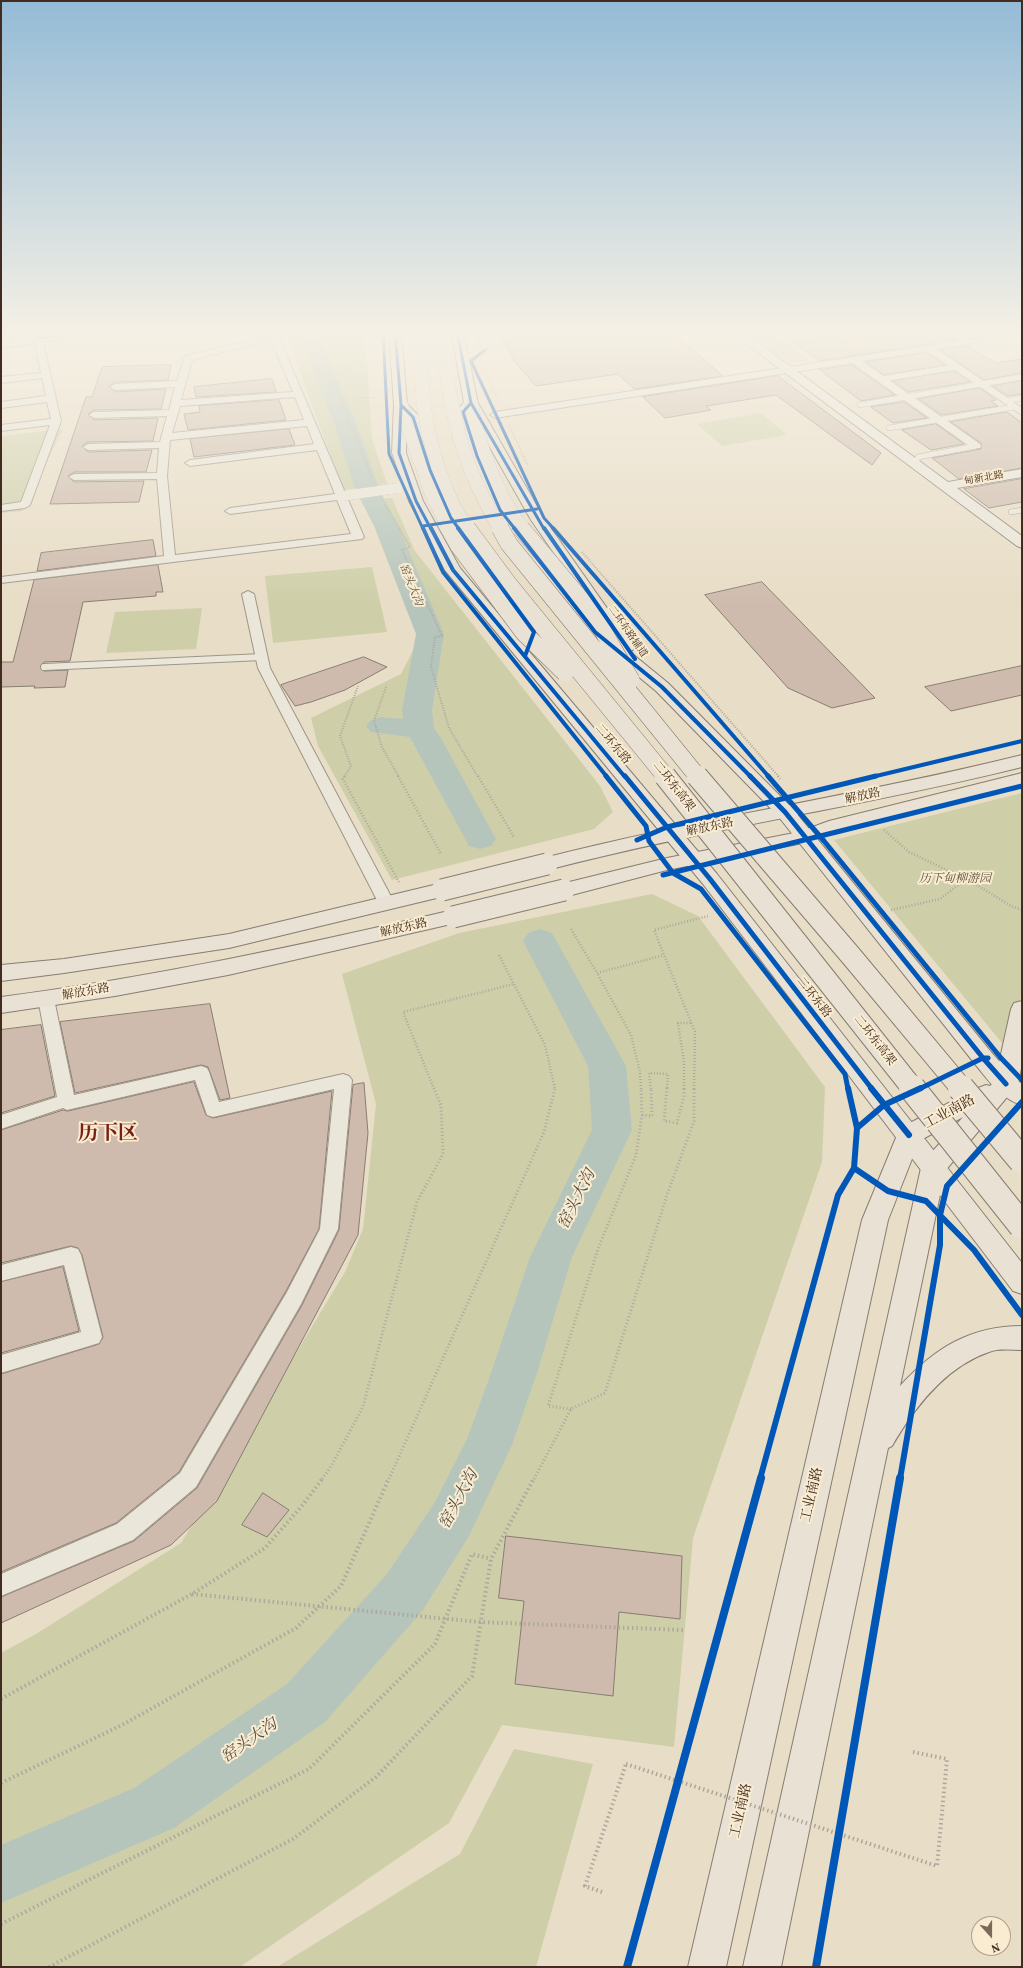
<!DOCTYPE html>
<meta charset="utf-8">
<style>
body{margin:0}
#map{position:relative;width:1023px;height:1968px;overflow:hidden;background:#e8ddc6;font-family:Vollkorn,serif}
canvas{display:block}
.frame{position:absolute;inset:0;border:2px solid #422b20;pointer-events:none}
.north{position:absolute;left:971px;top:1916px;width:40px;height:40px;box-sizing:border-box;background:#f9ecd1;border:1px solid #b09f8a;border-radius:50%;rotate:159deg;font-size:11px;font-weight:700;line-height:16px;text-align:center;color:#422b20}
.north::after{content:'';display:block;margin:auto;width:14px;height:18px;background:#7c695a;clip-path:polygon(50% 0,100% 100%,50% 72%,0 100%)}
</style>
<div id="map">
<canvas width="1023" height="1968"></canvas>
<div class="frame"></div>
<div class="north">N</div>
</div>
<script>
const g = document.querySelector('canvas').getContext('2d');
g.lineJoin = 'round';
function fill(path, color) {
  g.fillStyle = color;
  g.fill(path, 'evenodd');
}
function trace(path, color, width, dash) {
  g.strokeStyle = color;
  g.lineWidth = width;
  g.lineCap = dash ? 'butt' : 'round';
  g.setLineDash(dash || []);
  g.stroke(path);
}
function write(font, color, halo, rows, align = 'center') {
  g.font = font + ' Vollkorn,"Noto Serif SC",serif';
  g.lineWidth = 4;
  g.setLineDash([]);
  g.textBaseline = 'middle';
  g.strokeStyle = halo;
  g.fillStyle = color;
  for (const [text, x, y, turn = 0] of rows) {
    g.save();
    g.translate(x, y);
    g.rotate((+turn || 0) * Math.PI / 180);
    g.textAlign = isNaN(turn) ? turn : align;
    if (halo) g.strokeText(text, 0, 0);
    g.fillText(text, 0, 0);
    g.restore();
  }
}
fill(new Path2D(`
 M 285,331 L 365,331 L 372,439 L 387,484 L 343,490 Z
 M 744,331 L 769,331 L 810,360 L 790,363 Z
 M 761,413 L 787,435 L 722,446 L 697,424 Z
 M 63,429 L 22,511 L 1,513 L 1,436 Z
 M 392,498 L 415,551 L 600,786 L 613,812 L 594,829 L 392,880 L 318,746 L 311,718 L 401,674 L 421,635 L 437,633 L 366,500 Z
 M 372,567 L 387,632 L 273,643 L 265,576 Z
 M 202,608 L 196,649 L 106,653 L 115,612 Z
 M 1022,793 L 1022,990 L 1012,1055 L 834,840 Z
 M 652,894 L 698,916 L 825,1087 L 822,1162 L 693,1538 L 674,1747 L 502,1725 L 449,1823 L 240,1967 L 1,1967 L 1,1653 L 36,1634 L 181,1543 L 345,1272 L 363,1229 L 376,1104 L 342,974 L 459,933 Z
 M 514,1749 L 593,1764 L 536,1967 L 277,1967 L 460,1854 Z`), '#cecfa9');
fill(new Path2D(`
 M 297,331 L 317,331 L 357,425 L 379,489 L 398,526 L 444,634 L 432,710 L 434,728 L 442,740 L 496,839 L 491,846 L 480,849 L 469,846 L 410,737 L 371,732 L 366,726 L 371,720 L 381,717 L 403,719 L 402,710 L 416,634 L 374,526 L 355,489 L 335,425 Z
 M 540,929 L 552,933 L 626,1066 L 632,1130 L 572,1257 L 537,1373 L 512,1445 L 469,1536 L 423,1610 L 325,1722 L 174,1828 L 1,1903 L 1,1845 L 134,1788 L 287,1684 L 387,1574 L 435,1502 L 467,1439 L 491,1373 L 530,1257 L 592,1130 L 588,1066 L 523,941 L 528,933 Z`), '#b6c5bc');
const building = new Path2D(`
 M 498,331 L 670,331 L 723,376 L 634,389 L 618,374 L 536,386 L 515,362 Z
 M 887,331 L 919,331 L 935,343 L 820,361 L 793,343 L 838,336 L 842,339 Z
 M 932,331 L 942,331 L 956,339 L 948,340 Z
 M 967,346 L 996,363 L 1022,359 L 1022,373 L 984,380 L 941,350 Z
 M 927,353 L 945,365 L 884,375 L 866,362 Z
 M 171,365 L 168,380 L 115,382 L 109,386 L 115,392 L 166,389 L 161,409 L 94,410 L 88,414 L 94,420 L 158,418 L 153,441 L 88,442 L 82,446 L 88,452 L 152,450 L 146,472 L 74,472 L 68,476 L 74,482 L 144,481 L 139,502 L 50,504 L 86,397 L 92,397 L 102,367 Z
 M 852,365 L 895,395 L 861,401 L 820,370 Z
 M 954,371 L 970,382 L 909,392 L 893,381 Z
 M 778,376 L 881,453 L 872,465 L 776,395 L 706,406 L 711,410 L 665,418 L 643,397 Z
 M 272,379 L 276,392 L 196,397 L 194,387 Z
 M 1022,381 L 1022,394 L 1008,396 L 993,386 Z
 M 980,388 L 996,400 L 991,401 L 998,406 L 942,415 L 919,399 Z
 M 279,400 L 286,420 L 188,430 L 184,414 L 200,412 L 199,406 Z
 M 904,402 L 927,418 L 893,423 L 871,407 Z
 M 1007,412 L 1022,423 L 1022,468 L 959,479 L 932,458 L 981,449 L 981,443 L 951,422 Z
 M 936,424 L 964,444 L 931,450 L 902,430 Z
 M 289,429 L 295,445 L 194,457 L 190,439 Z
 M 1022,479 L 1022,502 L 989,508 L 964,489 Z
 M 153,540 L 156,556 L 37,571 L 41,553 Z
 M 158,565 L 163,592 L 156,592 L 156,596 L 83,602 L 70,661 L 44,662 L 40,667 L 44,671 L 68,670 L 65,687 L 34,688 L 35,686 L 1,687 L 1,662 L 13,662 L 34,580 Z
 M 762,582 L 875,698 L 832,708 L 788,688 L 705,595 Z
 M 364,657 L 387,667 L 345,690 L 311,702 L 295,706 L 281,685 Z
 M 1022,666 L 1022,695 L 951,711 L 925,687 Z
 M 210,1004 L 230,1098 L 220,1100 L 208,1067 L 201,1065 L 75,1093 L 60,1022 Z
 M 41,1025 L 55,1096 L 1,1113 L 1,1030 Z
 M 194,1082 L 206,1115 L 213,1118 L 332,1091 L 319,1229 L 286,1291 L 179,1472 L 116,1523 L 1,1572 L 1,1374 L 99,1344 L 103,1337 L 82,1255 L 78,1248 L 71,1246 L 1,1263 L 1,1130 L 63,1110 L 67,1111 Z
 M 364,1083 L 368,1133 L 358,1235 L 217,1501 L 171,1545 L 1,1623 L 1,1597 L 134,1541 L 197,1488 L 302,1305 L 339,1230 L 353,1085 Z
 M 63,1267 L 79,1331 L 1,1353 L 1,1282 Z
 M 263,1493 L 289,1510 L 267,1537 L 242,1525 Z
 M 506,1536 L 682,1556 L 680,1619 L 619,1612 L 613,1696 L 515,1684 L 524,1601 L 499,1598 Z`);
fill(building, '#cebbad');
trace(building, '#877d71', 1);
const laneFar1 = new Path2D(`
 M 1,336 L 31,332
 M 787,339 L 847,331
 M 462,359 L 485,350 L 478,331
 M 882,379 L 956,367
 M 1005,401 L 1022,398
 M 860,405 L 1022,377
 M 889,428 L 1014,407
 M 916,463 L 918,457 L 976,446
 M 1011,512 L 1022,510`);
const lane = new Path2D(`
 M 44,667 L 262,657`);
const street = new Path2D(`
 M 25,331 L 34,331 L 42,338 L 61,421 L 30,505 L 25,508 L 1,511 L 1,505 L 21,502 L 50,425 L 1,431 L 1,425 L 51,419 L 47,402 L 1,408 L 1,402 L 46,396 L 42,378 L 1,383 L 1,377 L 41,373 L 34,339 Z
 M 268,331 L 276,331 L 364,537 L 362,539 L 1,583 L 1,577 L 164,556 L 157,479 L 74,480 L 69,477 L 74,474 L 157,473 L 159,448 L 88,450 L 83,447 L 88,444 L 160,442 L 167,416 L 94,418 L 89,415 L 94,412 L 169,410 L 175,387 L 115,390 L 110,387 L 115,384 L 177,381 L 185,356 L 269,335 ZM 271,340 L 293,392 L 181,400 L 192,360 ZM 295,397 L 304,420 L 172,433 L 180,406 ZM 307,426 L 314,444 L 190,460 L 185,463 L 190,466 L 317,450 L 335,494 L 230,508 L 225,511 L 230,514 L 337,500 L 351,534 L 175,555 L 167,476 L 170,440 Z
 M 920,331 L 930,331 L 948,342 L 1022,331 L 1022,335 L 937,349 L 1022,408 L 1022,415 L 927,351 L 862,361 L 980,444 L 981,446 L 980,448 L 972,448 L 852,363 L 495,418 L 490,415 L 495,412 L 939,344 Z
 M 248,591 L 254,594 L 270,668 L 395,904 L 392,908 L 387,909 L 382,908 L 379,904 L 258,668 L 242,594 Z
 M 46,993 L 52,995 L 54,999 L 74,1095 L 201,1066 L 207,1068 L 209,1072 L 219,1102 L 343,1074 L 349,1076 L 352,1080 L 338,1229 L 301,1304 L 196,1487 L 133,1540 L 1,1596 L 1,1574 L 117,1524 L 180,1473 L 287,1292 L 320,1229 L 334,1089 L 213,1117 L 207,1115 L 195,1080 L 67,1110 L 63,1108 L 1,1129 L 1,1115 L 57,1097 L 38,999 L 40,995 Z
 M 71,1247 L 78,1249 L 81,1255 L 102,1337 L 99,1343 L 1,1373 L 1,1355 L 81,1332 L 64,1265 L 1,1281 L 1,1265 Z`);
const secondary = new Path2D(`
 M 72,331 L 101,331 L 95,335 L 1,348 L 1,340 Z
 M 729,331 L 742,331 L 948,482 L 1022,469 L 1022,477 L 957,488 L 1022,536 L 1022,548 L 1017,546 Z`);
const primary = new Path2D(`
 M 1022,755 L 1022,767 C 865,806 704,829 547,870 L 540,869 L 537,864 L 540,859 C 699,818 862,795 1022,755 Z
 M 1022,773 L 1022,785 L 843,829 L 803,843 L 667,870 L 564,897 L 557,895 L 554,890 L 557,885 L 667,858 L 799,832 L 829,821 Z
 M 442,883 L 449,885 L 452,890 L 449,895 L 229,948 L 64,973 L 1,981 L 1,965 L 64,959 L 229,934 Z
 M 453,910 L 460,912 L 463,917 L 460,922 L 228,975 L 115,996 L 1,1013 L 1,997 C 153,977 303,945 453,910 Z
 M 1022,1001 L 1022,1063 L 1018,1084 L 945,1171 L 900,1386 C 935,1348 970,1326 1022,1326 L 1022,1350 C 1011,1350 999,1348 989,1352 C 945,1367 914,1408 892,1446 L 888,1448 L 781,1967 L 743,1967 L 921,1168 L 924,1161 L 963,1117 L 919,1141 L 888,1220 L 726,1967 L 688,1967 L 862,1220 L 900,1128 L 978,1088 L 986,1085 L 990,1086 L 995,1081 L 1011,1009 L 1014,1003 Z`);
const highway = new Path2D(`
 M 389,331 L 401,331 L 407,404 L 420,417 L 437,470 L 458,517 L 473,537 L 470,540 L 460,540 L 444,518 L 423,470 L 407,419 L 406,453 L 423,501 L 460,568 L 522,642 L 526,632 L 484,575 L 486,572 L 492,570 L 498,572 L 542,632 L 535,648 L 527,649 L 717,874 L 1022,1263 L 1022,1294 L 1013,1291 L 703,884 L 445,570 L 409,501 L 392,453 L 394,405 Z
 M 451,331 L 463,331 L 478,403 L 545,520 L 635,648 L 630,652 L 668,683 L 792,808 L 991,1052 L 1014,1078 L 1022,1084 L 1022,1105 C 1001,1099 988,1080 975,1064 L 778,816 L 656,691 L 589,636 L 493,510 L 470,456 L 456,412 L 464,402 ZM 470,412 L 531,520 L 611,636 L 601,628 L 507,509 L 484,456 Z`);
trace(laneFar1, '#9e9587', 6);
trace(lane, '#9e9587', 8);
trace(street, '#9e9587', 2);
trace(secondary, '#877d71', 2);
trace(primary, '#877d71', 2);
trace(highway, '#877d71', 2);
trace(new Path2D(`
 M 328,331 L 319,344 L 372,478
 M 324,335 L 353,351 L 352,362 L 336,386
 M 679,358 L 688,357
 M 697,362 L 705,361 L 713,366
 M 482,365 L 499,402
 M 544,365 L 549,369
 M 532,367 L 534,368
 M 537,367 L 539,366
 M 342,398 L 378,398
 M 509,425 L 528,466
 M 385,504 L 400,529`), '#aea79d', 1.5, [0.5, 1]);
trace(new Path2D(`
 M 399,528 L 410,547 L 402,550 L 442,636 L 435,637 L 431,667 L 449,728 L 478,777
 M 582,552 L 779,777
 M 386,687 L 374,721 L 382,747 L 399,777
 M 344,777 L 351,766 L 340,736 L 358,686`), '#aea79d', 2, [1, 1.5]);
trace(new Path2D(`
 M 345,776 L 343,779 L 400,884
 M 398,776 L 441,854
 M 478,776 L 514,837
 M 778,776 L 780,779
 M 884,830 L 909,852 L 972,882 L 1011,906 L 1022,910
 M 891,910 L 940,899 L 966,879
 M 571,929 L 597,973
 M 499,955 L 545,1045 L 555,1089
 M 434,1089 L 403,1012 L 514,984
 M 641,1089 L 640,1072 L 631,1035 L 597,973 L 664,955
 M 651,1089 L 649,1073 L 668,1074 L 667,1089
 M 684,1089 L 684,1062 L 678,1023 L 691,1023
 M 694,1089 L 695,1032 L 654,930 L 708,916`), '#aea79d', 2.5, [1, 2]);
trace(new Path2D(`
 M 667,1088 L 664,1121 L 677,1123 L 684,1096 L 684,1088
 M 642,1115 L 652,1116 L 651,1088
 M 571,1409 L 548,1406 L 598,1249 L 636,1155 L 642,1115 L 641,1088
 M 322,1479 L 330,1468 L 363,1407 L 417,1202 L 443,1154 L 441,1105 L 434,1088
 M 389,1479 L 544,1132 L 555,1088
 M 534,1479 L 571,1409 L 605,1393 L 667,1195 L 694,1121 L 694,1088`), '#aea79d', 3, [1, 2.5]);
trace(new Path2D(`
 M 479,1622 L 683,1630
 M 1,1699 L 192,1594 L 265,1548 L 301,1507 L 323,1478
 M 913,1752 L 947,1759 L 937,1866
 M 1,1783 L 122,1725 L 296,1628 L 341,1586 L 389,1478
 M 602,1892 L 585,1886 L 626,1764
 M 1,1924 L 309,1769 L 435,1644 L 472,1554 L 491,1559
 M 49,1967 L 293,1839 L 376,1777 L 472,1676 L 491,1559 L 534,1478`), '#aea79d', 4, [1.5, 3]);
trace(laneFar1, '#ebe6da', 5);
trace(lane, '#ebe6da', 6);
fill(street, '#ebe6da');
fill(secondary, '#ebe6da');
fill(primary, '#e8e1d4');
fill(highway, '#e8e1d4');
const streetBridge = new Path2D(`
 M 342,496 L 398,488`);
const primaryBridge = new Path2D(`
 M 442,890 L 547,864
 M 453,917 L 564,890`);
const highwayBridgeFar3 = new Path2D(`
 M 416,331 C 422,356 421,381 424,407 C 429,444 445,499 468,529
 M 439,331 C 446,370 451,410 463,448 C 472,477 486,503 500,529
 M 471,403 C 479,448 496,491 522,529
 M 401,405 L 433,498 L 450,529`);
const highwayBridgeFar2 = new Path2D(`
 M 449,528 L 459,546 L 524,633 L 565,673
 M 467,528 L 510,586 L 666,777
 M 500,528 L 509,544 L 698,777
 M 521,528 L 594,615 L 631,680`);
const highwayBridgeFar1 = new Path2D(`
 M 665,776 L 913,1089
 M 697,776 L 852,957 L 962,1089`);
const highwayBridge = new Path2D(`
 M 912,1088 L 1022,1226
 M 961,1088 L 1022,1161`);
trace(streetBridge, '#9e9587', 10, []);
trace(primaryBridge, '#877d71', 23, []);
trace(highwayBridgeFar3, '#877d71', 14, []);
trace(highwayBridgeFar2, '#877d71', 18, []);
trace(highwayBridgeFar1, '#877d71', 23, []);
trace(highwayBridge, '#877d71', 28, []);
trace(new Path2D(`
 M 192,1594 L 479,1622
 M 626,1764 L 937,1866`), '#aea79d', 4, [1.5, 3]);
trace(streetBridge, '#ebe6da', 10);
trace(primaryBridge, '#e8e1d4', 21);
trace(highwayBridgeFar3, '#e8e1d4', 14);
trace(highwayBridgeFar2, '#e8e1d4', 17);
trace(highwayBridgeFar1, '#e8e1d4', 21);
trace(highwayBridge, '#e8e1d4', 26);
trace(new Path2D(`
 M 383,331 L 389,454 L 423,529
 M 395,331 L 401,405 L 399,453 L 416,501 L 431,529
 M 457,331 L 471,403 L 544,529
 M 38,338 L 95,331
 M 485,350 L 471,361 L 544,518 L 554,529
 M 471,403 L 463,412 L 477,456 L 500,510 L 515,529
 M 401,405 L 413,417 L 430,470 L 451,518 L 459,529
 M 423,526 L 537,509`), '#0057b8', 3);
trace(new Path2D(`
 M 423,528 L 443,572 L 607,777
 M 431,528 L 453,570 L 625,777
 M 458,528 L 534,632 L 525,656
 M 514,528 L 595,632 L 662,687 L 751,777
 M 544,528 L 635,659
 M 553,528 L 769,777
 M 872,777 L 1022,741`), '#0057b8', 4);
trace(new Path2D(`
 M 606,776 L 646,826 L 649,841 L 673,873 L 701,889 L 845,1074 L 848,1089
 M 625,776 L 710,879 L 872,1089
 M 750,776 L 785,812 L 983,1058 L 1006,1084
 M 768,776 L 824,841 L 1001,1058 L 1022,1080
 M 637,840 L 667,827 L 876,776
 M 663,875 L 1022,786
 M 919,1089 L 983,1058 L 988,1058`), '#0057b8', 5);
trace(new Path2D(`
 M 871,1088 L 909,1135
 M 857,1128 L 884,1105 L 921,1088
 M 854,1168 L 888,1191 L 926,1201 L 974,1250 L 1022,1315
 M 760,1479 L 838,1195 L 854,1168 L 857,1128 L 848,1088
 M 900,1479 L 940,1245 L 940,1215 L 947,1186 L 1022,1102`), '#0057b8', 6);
trace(new Path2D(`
 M 627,1967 L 761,1478
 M 816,1967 L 900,1478`), '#0057b8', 8);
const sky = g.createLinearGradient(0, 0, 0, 606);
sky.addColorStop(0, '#94bbd6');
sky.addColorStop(0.55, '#f5f0e5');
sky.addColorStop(1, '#f5f0e500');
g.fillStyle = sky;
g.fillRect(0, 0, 1023, 606);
write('10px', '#422b20', '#f9ecd1', [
 ["甸新北路",984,479,-10],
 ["二环东路辅道",627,632,55]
]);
write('italic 11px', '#5a4f46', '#f9ecd1', [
 ["窑头大沟",410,585,68]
]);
write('12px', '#422b20', '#f9ecd1', [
 ["二环东路",612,745,50],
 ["二环东高架",673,787,52],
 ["解放路",863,797,-12],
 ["解放东路",710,828,-12],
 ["解放东路",404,929,-13],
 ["解放东路",86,993,-10],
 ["二环东路",813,998,52],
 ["二环东高架",874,1041,52]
]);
write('italic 12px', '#60513c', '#f9ecd1', [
 ["历下甸柳游园",955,880]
]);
write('14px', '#422b20', '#f9ecd1', [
 ["工业南路",950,1113,-28],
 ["工业南路",813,1495,-77],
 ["工业南路",742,1811,-77]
]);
write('italic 16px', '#5a4f46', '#f9ecd1', [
 ["窑头大沟",578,1200,-64],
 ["窑头大沟",460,1500,-62],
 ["窑头大沟",250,1742,-35]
]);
write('bold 20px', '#7a1f14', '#f9ecd1', [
 ["历下区",108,1135]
]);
</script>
